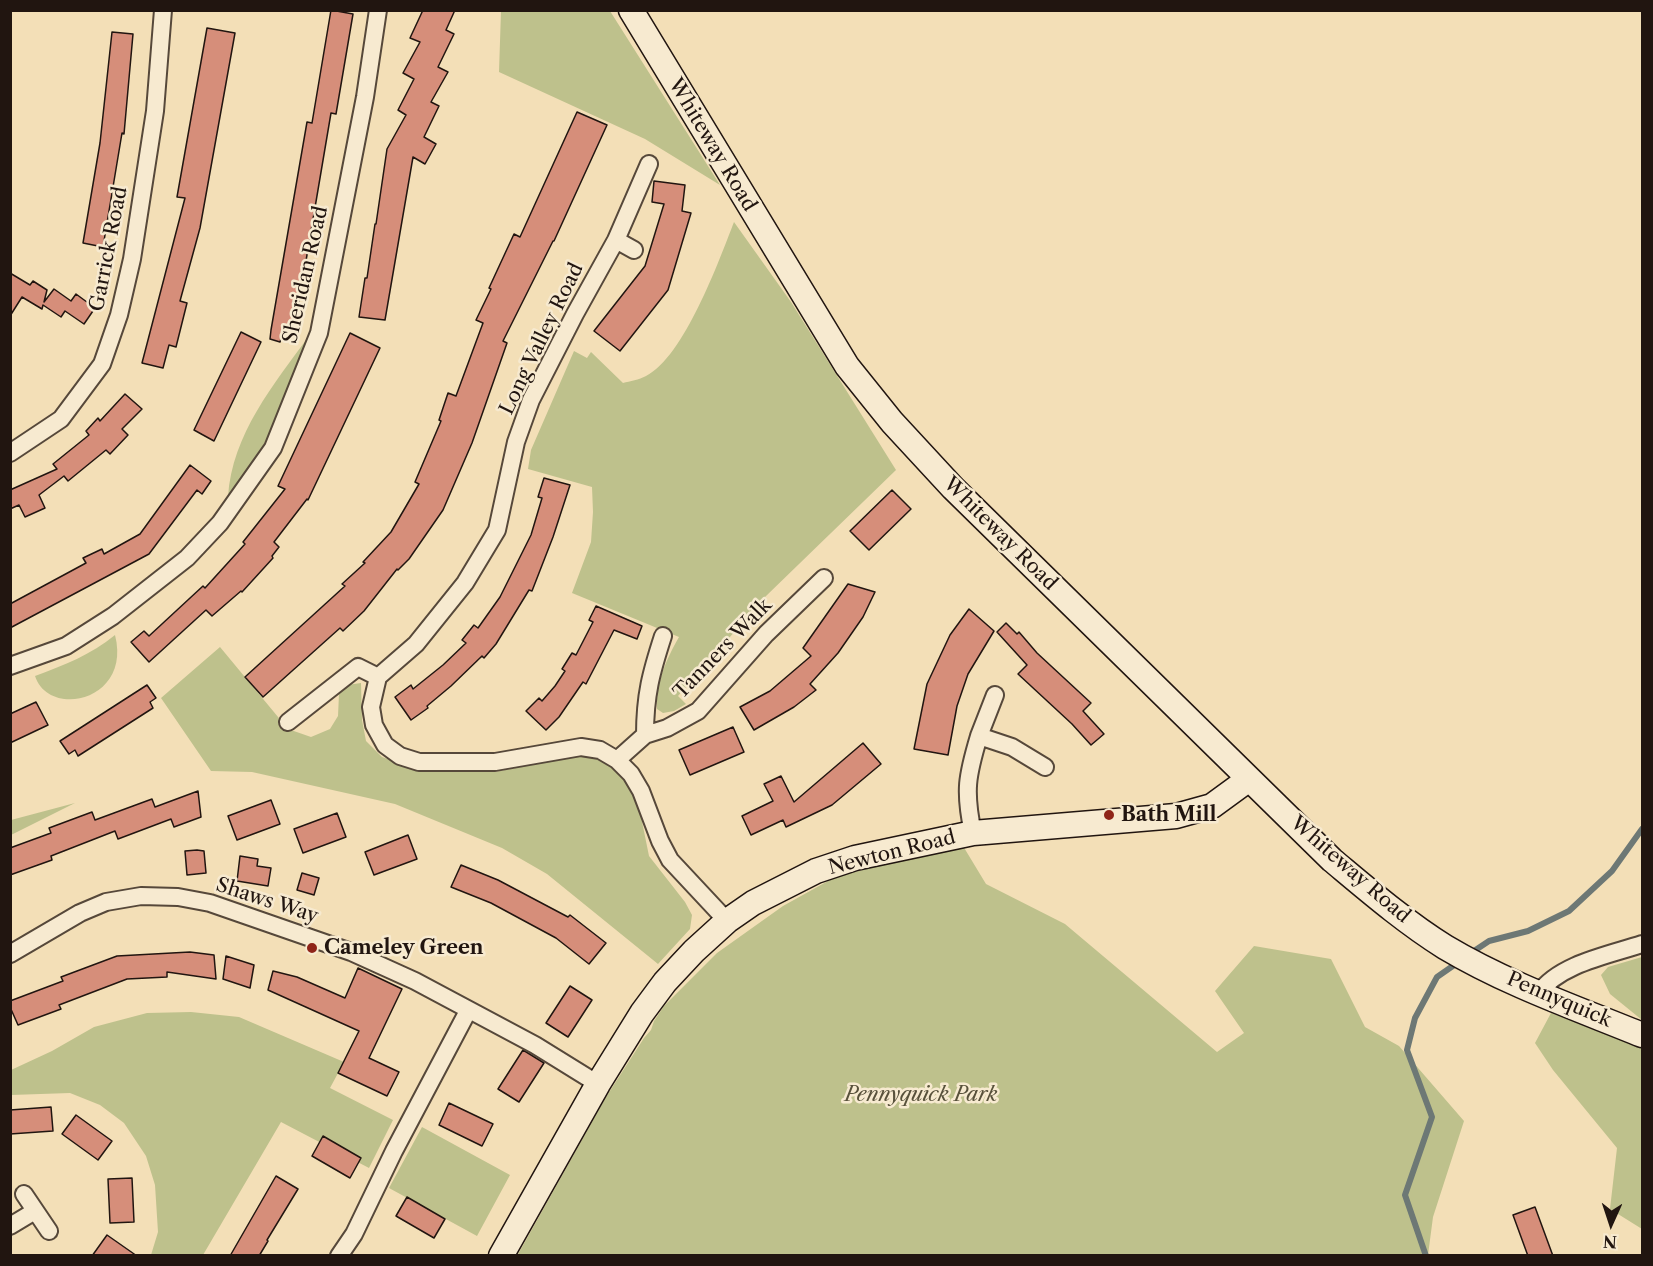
<!DOCTYPE html>
<style>
body{margin:0}
#map{position:relative;width:1653px;height:1266px;overflow:hidden;background:#f3dfb7;font-family:"Libre Caslon Text",serif}
canvas{display:block}
.frame{position:absolute;inset:0;border:12px solid #211510;pointer-events:none}
.north{position:absolute;left:1581px;top:1194px;width:60px;height:60px;-webkit-text-stroke:4px #f7ead0;paint-order:stroke;rotate:183deg;font-size:16px;font-weight:700;line-height:24px;text-align:center;color:#211510}
.north::after{content:'';display:block;margin:auto;width:21px;height:27px;background:#211510;clip-path:polygon(50% 0,100% 100%,50% 72%,0 100%)}
</style>
<div id="map">
<canvas width="1653" height="1266"></canvas>
<div class="frame"></div>
<div class="north">N</div>
</div>
<script>
const g = document.querySelector('canvas').getContext('2d');
g.lineJoin = 'round';
function fill(path, color) {
  g.fillStyle = color;
  g.fill(path, 'evenodd');
}
function trace(path, color, width, dash) {
  g.strokeStyle = color;
  g.lineWidth = width;
  g.lineCap = dash ? 'butt' : 'round';
  g.setLineDash(dash || []);
  g.stroke(path);
}
function write(font, color, halo, rows, align = 'center') {
  g.font = font + ' "Libre Caslon Text",serif';
  g.lineWidth = 5;
  g.setLineDash([]);
  g.textBaseline = 'middle';
  g.strokeStyle = halo;
  g.fillStyle = color;
  for (const [text, x, y, turn = 0] of rows) {
    g.save();
    g.translate(x, y);
    g.rotate((+turn || 0) * Math.PI / 180);
    g.textAlign = isNaN(turn) ? turn : align;
    if (halo) g.strokeText(text, 0, 0);
    g.fillText(text, 0, 0);
    g.restore();
  }
}
fill(new Path2D(`
 M 501,11 L 610,11 L 720,185 L 645,139 L 499,72 Z
 M 734,222 L 791,302 L 896,470 L 766,596 L 678,696 L 686,704 L 674,711 L 663,713 L 657,709 C 656,682 666,660 679,637 L 572,593 L 591,542 L 593,512 L 592,487 L 528,469 L 531,450 L 574,351 L 587,358 L 591,352 L 623,383 C 630,381 639,380 646,376 C 684,357 719,261 734,222 Z
 M 309,336 L 279,416 L 262,448 L 228,497 C 232,434 274,384 309,336 Z
 M 115,635 C 132,701 49,719 35,676 C 64,665 91,655 115,635 Z
 M 220,647 L 288,729 L 311,737 L 330,729 L 338,716 L 339,694 L 347,685 L 361,683 L 362,720 L 366,741 L 382,757 L 422,771 L 495,772 L 580,755 L 610,762 L 636,792 L 649,856 L 685,902 L 692,915 L 690,929 L 658,964 L 547,874 L 502,848 L 395,804 L 252,772 L 211,771 L 161,698 Z
 M 75,803 L 11,835 L 11,820 Z
 M 963,846 L 986,884 L 1065,924 L 1217,1052 L 1244,1033 L 1215,991 L 1254,946 L 1331,959 L 1365,1027 L 1399,1046 L 1464,1121 L 1433,1217 L 1428,1255 L 517,1256 L 606,1097 L 644,1038 L 651,1030 L 654,1021 L 664,1006 L 717,953 L 783,906 L 837,876 Z
 M 1642,957 L 1642,1020 L 1610,994 L 1601,975 L 1608,967 Z
 M 191,1012 L 239,1017 L 344,1062 L 330,1088 L 393,1120 L 369,1168 L 281,1122 L 203,1255 L 151,1255 L 158,1232 L 155,1185 L 146,1156 L 124,1123 L 100,1105 L 70,1093 L 11,1095 L 11,1070 L 52,1051 L 94,1027 L 147,1013 Z
 M 1551,1013 L 1642,1047 L 1642,1229 L 1610,1209 L 1617,1148 L 1553,1070 L 1535,1043 Z
 M 422,1127 L 510,1175 L 477,1236 L 389,1188 Z`), '#bec18c');
trace(new Path2D(`
 M 1471,953 L 1489,941 L 1528,931 L 1569,911 L 1612,871 L 1642,829
 M 1426,1256 L 1405,1195 L 1432,1117 L 1407,1050 L 1415,1018 L 1437,977 L 1460,961`), '#6d7875', 6);
const building = new Path2D(`
 M 331,10 L 353,14 L 336,114 L 331,113 L 298,308 L 293,307 L 298,309 L 293,334 L 283,332 L 280,342 L 270,339 L 271,330 L 307,122 L 312,123 Z
 M 423,10 L 455,10 L 446,30 L 454,34 L 438,67 L 448,72 L 431,102 L 439,106 L 424,137 L 436,144 L 425,164 L 413,157 L 385,320 L 359,317 L 365,278 L 367,278 L 375,224 L 376,224 L 387,149 L 406,115 L 398,110 L 414,79 L 403,73 L 420,42 L 410,38 Z
 M 207,28 L 235,33 L 200,228 L 180,301 L 187,303 L 176,347 L 169,345 L 163,368 L 142,363 L 185,198 L 177,197 Z
 M 112,32 L 133,34 L 124,134 L 122,133 L 103,247 L 83,243 L 100,143 Z
 M 577,112 L 607,125 L 554,241 L 553,241 L 503,341 L 507,343 L 472,443 L 443,510 L 409,559 L 398,570 L 397,569 L 364,611 L 343,631 L 340,628 L 263,697 L 245,677 L 345,586 L 342,584 L 365,563 L 363,562 L 391,532 L 419,484 L 415,482 L 441,421 L 439,420 L 448,393 L 456,396 L 483,323 L 476,320 L 491,289 L 489,288 L 514,234 L 520,237 Z
 M 654,181 L 685,185 L 682,211 L 691,213 L 668,290 L 620,351 L 594,331 L 645,266 L 664,204 L 652,202 Z
 M 10,273 L 30,285 L 33,281 L 47,290 L 44,302 L 54,289 L 71,301 L 76,294 L 95,308 L 84,324 L 65,311 L 61,317 L 43,305 L 42,309 L 22,297 L 10,316 Z
 M 241,332 L 261,342 L 214,441 L 194,430 Z
 M 350,333 L 380,348 L 308,500 L 307,499 L 274,542 L 279,547 L 272,556 L 273,558 L 242,592 L 241,591 L 212,616 L 206,610 L 149,662 L 131,642 L 144,631 L 149,636 L 203,586 L 205,588 L 245,544 L 243,542 L 285,489 L 278,486 Z
 M 125,394 L 142,409 L 122,429 L 128,435 L 110,454 L 106,450 L 68,481 L 64,476 L 39,495 L 45,508 L 25,517 L 19,505 L 10,509 L 10,490 L 57,469 L 53,464 L 89,435 L 86,431 L 98,418 L 100,421 Z
 M 190,465 L 211,481 L 202,494 L 197,490 L 149,554 L 10,628 L 10,604 L 86,563 L 83,558 L 102,549 L 104,554 L 140,534 Z
 M 544,478 L 570,485 L 553,537 L 532,591 L 529,590 L 496,644 L 484,658 L 482,656 L 451,686 L 427,706 L 428,708 L 411,720 L 395,697 L 411,685 L 413,689 L 443,665 L 466,643 L 462,640 L 474,625 L 478,628 L 500,597 L 531,535 L 542,498 L 538,497 Z
 M 892,490 L 911,509 L 869,550 L 850,531 Z
 M 848,584 L 875,592 L 863,617 L 838,653 L 810,684 L 816,690 L 794,707 L 754,730 L 740,707 L 770,691 L 811,656 L 803,648 Z
 M 596,606 L 642,626 L 637,639 L 614,630 L 586,684 L 583,682 L 559,717 L 546,730 L 526,711 L 539,698 L 542,701 L 555,686 L 565,671 L 562,669 L 572,653 L 576,655 L 593,622 L 589,620 Z
 M 969,609 L 994,631 L 968,674 L 957,706 L 948,755 L 914,749 L 927,684 L 950,635 Z
 M 1006,623 L 1017,634 L 1019,632 L 1037,653 L 1091,703 L 1083,711 L 1104,734 L 1091,745 L 1072,724 L 1018,674 L 1027,665 L 997,632 Z
 M 147,685 L 156,698 L 150,702 L 153,708 L 78,756 L 75,750 L 69,754 L 60,741 Z
 M 36,702 L 48,725 L 10,743 L 10,714 Z
 M 733,727 L 744,752 L 690,775 L 679,750 Z
 M 863,743 L 881,764 L 832,805 L 786,827 L 783,820 L 751,835 L 742,816 L 773,801 L 764,784 L 781,776 L 794,802 Z
 M 198,791 L 201,817 L 174,827 L 171,819 L 118,839 L 115,831 L 51,856 L 52,860 L 10,875 L 10,848 L 51,833 L 49,828 L 92,812 L 95,820 L 152,799 L 155,807 Z
 M 271,800 L 280,824 L 237,840 L 228,816 Z
 M 337,813 L 346,837 L 303,853 L 294,829 Z
 M 408,835 L 417,859 L 374,875 L 365,852 Z
 M 197,850 L 204,851 L 206,873 L 187,875 L 185,851 Z
 M 240,856 L 258,859 L 257,866 L 271,868 L 268,886 L 237,881 Z
 M 461,865 L 498,880 L 568,917 L 570,915 L 606,943 L 589,964 L 556,938 L 491,903 L 451,887 Z
 M 302,873 L 319,878 L 314,895 L 297,890 Z
 M 190,952 L 214,955 L 216,979 L 167,972 L 167,977 L 127,979 L 59,1005 L 61,1009 L 18,1025 L 10,1007 L 10,1001 L 63,981 L 61,977 L 117,956 Z
 M 226,956 L 254,965 L 250,988 L 223,979 Z
 M 358,968 L 402,989 L 369,1058 L 399,1072 L 387,1096 L 338,1073 L 359,1031 L 268,990 L 273,971 L 297,977 L 345,998 Z
 M 570,986 L 592,1000 L 568,1037 L 546,1023 Z
 M 523,1050 L 544,1063 L 519,1102 L 498,1089 Z
 M 449,1103 L 493,1124 L 482,1146 L 439,1125 Z
 M 51,1107 L 53,1131 L 10,1134 L 10,1110 Z
 M 76,1115 L 112,1141 L 98,1160 L 62,1134 Z
 M 323,1136 L 361,1158 L 350,1178 L 312,1156 Z
 M 276,1176 L 298,1189 L 267,1240 L 268,1241 L 259,1256 L 230,1256 Z
 M 132,1178 L 134,1222 L 110,1223 L 108,1179 Z
 M 407,1197 L 445,1219 L 434,1238 L 396,1216 Z
 M 1535,1207 L 1553,1256 L 1528,1256 L 1513,1215 Z
 M 107,1235 L 137,1256 L 92,1256 Z`);
fill(building, '#d68e7a');
trace(building, '#211510', 1.5);
const street = new Path2D(`
 M 649,164 L 616,240 L 575,314 L 531,400 L 516,442 L 497,530 L 465,583 L 416,644 L 378,677 L 371,707 L 374,725 L 385,745 L 400,756 L 419,762 L 495,762 L 581,747 L 600,750 L 617,760 L 631,774 L 641,791 L 660,841 L 670,860 L 727,921
 M 616,240 L 634,250
 M 10,453 L 61,419 L 102,364 L 119,315 L 132,259 L 155,111 L 163,10
 M 10,666 L 66,646 L 113,616 L 187,558 L 220,523 L 273,448 L 319,333 L 365,97 L 378,10
 M 288,722 L 358,667 L 378,677
 M 645,735 C 645,695 651,673 663,636
 M 979,736 L 995,695
 M 617,760 L 645,735 L 667,728 L 698,711 L 766,634 L 824,578
 M 973,833 C 964,791 967,776 979,736 L 1012,747 L 1045,767
 M 10,954 L 80,913 L 106,902 L 141,896 L 178,897 L 210,903 L 351,952 L 415,981 L 535,1045 L 598,1084
 M 1539,993 C 1559,964 1609,955 1642,944
 M 24,1194 L 49,1231
 M 10,1226 L 35,1211
 M 339,1256 L 354,1234 L 394,1151 L 468,1011`);
const secondary = new Path2D(`
 M 631,10 L 847,366 L 892,422 L 953,488 L 1332,860 C 1368,890 1405,922 1445,947 C 1507,984 1576,1008 1642,1035
 M 501,1256 L 598,1084 L 642,1013 L 665,982 L 694,951 L 727,921 L 753,903 L 816,871 L 855,858 L 973,833 L 1176,816 L 1212,806 L 1249,779`);
trace(street, '#56483a', 20);
trace(secondary, '#211510', 27);
trace(street, '#f7ead0', 16);
trace(secondary, '#f7ead0', 24);
for (const [x, y, r, color] of [
 [1109,815,6,"#8f2418"],
 [312,948,6,"#8f2418"]
]) {
  const dot = new Path2D();
  dot.arc(x, y, r, 0, 2 * Math.PI);
  g.fillStyle = color;
  g.fill(dot);
  trace(dot, '#f7ead0', 2);
}
write('20px', '#211510', '#f7ead0', [
 ["Whiteway Road",712,145,59],
 ["Garrick Road",109,249,-79],
 ["Sheridan Road",306,275,-77],
 ["Long Valley Road",542,339,-64],
 ["Whiteway Road",1000,534,45],
 ["Tanners Walk",723,649,-46],
 ["Newton Road",892,853,-14],
 ["Whiteway Road",1350,870,41],
 ["Shaws Way",267,901,18],
 ["Pennyquick",1559,1000,23]
]);
write('bold 20px', '#211510', '#f7ead0', [
 ["Bath Mill",1121,815],
 ["Cameley Green",324,948]
], 'left');
write('italic 20px', '#58513b', '#f7ead0', [
 ["Pennyquick Park",921,1095]
]);
</script>
